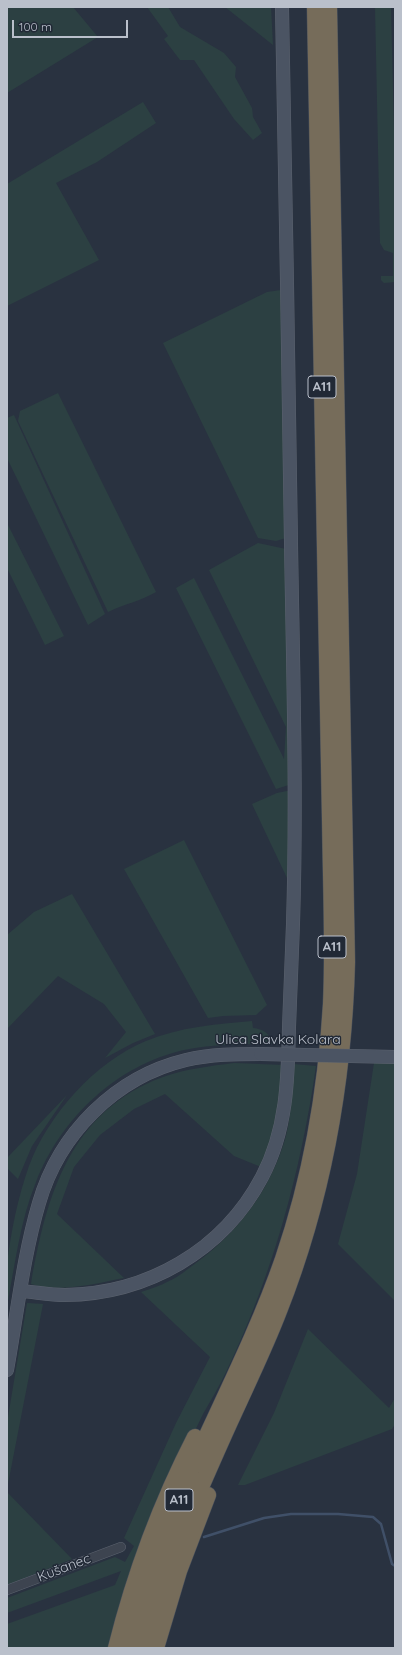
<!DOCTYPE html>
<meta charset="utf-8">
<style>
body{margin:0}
#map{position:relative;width:402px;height:1655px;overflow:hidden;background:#293240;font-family:Quicksand,sans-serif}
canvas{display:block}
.frame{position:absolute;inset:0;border:8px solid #bac0cb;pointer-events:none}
.scale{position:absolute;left:12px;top:20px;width:116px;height:18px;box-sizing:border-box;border:2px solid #bac0cb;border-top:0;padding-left:5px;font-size:12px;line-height:14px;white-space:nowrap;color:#bac0cb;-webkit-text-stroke:3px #212936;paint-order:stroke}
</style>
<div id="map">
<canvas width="402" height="1655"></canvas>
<div class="frame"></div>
<div class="scale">100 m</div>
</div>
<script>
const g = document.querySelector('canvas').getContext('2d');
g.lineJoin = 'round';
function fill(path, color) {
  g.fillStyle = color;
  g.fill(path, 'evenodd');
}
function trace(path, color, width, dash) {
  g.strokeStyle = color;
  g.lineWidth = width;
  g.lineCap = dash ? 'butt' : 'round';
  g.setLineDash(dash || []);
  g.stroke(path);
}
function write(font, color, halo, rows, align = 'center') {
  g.font = font + ' Quicksand,sans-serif';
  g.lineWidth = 3;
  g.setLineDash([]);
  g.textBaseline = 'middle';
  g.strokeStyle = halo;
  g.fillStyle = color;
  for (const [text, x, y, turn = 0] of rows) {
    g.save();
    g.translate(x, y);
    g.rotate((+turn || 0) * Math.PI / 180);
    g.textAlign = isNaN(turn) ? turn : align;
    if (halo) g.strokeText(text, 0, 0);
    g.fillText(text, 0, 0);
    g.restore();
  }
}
fill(new Path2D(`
 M 7,7 L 73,7 L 98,37 L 7,93 Z
 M 147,7 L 168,7 L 180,27 L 224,53 L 236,67 L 235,77 L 252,108 L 253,117 L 262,133 L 253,140 L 234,119 L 194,60 L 180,60 L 164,39 L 168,36 Z
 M 225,7 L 271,7 L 273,45 Z
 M 375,7 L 391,7 L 395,172 L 395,282 L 384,283 L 381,280 L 381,276 L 393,276 L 393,253 L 384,250 L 380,243 Z
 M 143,102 L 156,123 L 97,162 L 56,183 L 99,260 L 7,306 L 7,184 Z
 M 281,290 L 286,538 L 276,541 L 258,538 L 163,343 L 267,292 Z
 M 58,393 L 156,592 C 141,601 124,604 108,612 L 18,421 L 20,411 Z
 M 14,415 L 105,614 L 88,625 L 7,458 L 7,418 Z
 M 7,523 L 64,636 L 45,645 L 7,568 Z
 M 258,543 L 286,549 L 292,784 L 276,789 L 176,588 L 194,578 L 284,759 L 286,727 L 209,570 Z
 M 292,790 L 287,878 L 252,804 L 277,793 Z
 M 184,840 L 267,1005 L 256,1015 L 223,1016 L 208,1018 L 124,869 Z
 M 72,894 L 155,1034 L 133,1043 L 105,1058 L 126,1032 L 104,1004 L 58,976 L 7,1029 L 7,935 L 34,912 Z
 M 252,1021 L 253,1028 C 263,1029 270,1033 272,1044 C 243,1044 213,1044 184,1050 C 117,1065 61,1118 36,1182 C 20,1221 15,1265 7,1306 C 7,1292 6,1277 7,1264 C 11,1231 18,1197 29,1166 C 48,1115 95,1062 146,1041 C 180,1027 216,1024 252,1021 Z
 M 234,1063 L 284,1065 L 275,1128 L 261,1167 L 234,1156 L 165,1094 L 134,1109 L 100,1135 L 74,1167 L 57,1214 L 124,1278 C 94,1284 60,1293 31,1284 C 46,1196 70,1111 163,1077 C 186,1069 210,1066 234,1063 Z
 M 374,1063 L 395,1063 L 395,1301 L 338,1244 L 357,1174 Z
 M 293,1064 L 316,1066 C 301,1171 273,1274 227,1370 C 220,1385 211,1400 203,1414 C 167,1488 127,1568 108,1648 L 7,1648 L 7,1624 L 115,1585 L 121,1571 L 7,1613 L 7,1598 L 115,1557 L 125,1562 L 134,1546 L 124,1538 L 176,1423 L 210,1357 L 141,1292 C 150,1289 160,1286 169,1281 C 177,1278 185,1271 192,1266 C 237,1234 271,1190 286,1136 C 292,1112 292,1088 293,1064 Z
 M 67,1095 L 32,1146 L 18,1179 L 7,1168 L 7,1158 Z
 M 27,1303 L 43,1304 L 7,1489 L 7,1423 Z
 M 308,1329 L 389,1408 L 395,1398 L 395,1424 L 392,1429 L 245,1485 L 238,1485 L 274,1413 Z
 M 7,1492 L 72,1559 L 7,1585 Z`), '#2c4042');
trace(new Path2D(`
 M 204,1537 L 264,1518 L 291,1514 L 338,1514 L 373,1517 L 381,1524 L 392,1564 L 395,1566`), '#405068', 2.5);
const street = new Path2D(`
 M 7,1590 L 121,1547`);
const secondary = new Path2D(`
 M 21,1291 C 35,1292 50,1295 65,1295 C 147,1294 223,1251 262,1177 C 287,1130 288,1079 289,1027 C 290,993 292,958 293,924 C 297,797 293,670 291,543 C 288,364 286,186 282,7
 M 7,1370 C 17,1315 23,1257 39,1203 C 59,1134 115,1077 186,1060 C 211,1054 236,1054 261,1054`);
const highway = new Path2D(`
 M 116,1648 C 134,1576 161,1503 195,1437
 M 128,1648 C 145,1587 166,1527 192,1468 C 223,1399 258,1331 283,1259 C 311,1177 326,1091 331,1004 C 333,961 332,918 331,874 L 315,7
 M 144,1648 L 167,1568 L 180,1536 C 198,1494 216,1452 235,1411 C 250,1378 266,1345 279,1311 C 323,1199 344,1082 347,962 L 329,7
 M 156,1648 L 179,1571 L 208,1495`);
trace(street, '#5b626e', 10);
trace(secondary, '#5b626e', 14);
trace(highway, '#474f5b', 17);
trace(street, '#3d4450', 9);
trace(secondary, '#4b5463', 13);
trace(highway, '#766c5a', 16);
const secondaryBridge = new Path2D(`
 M 261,1054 L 395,1057`);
trace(secondaryBridge, '#5b626e', 14, []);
trace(secondaryBridge, '#4b5463', 13);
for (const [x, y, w] of [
 [322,387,28],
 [332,947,28],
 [179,1500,28]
]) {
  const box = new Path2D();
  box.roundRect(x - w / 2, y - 11, w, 22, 3);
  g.fillStyle = '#212936';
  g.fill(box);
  trace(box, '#bac0cb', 1);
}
write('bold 13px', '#bac0cb', null, [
 ["A11",322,387],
 ["A11",332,947],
 ["A11",179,1500]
]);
write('14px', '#bac0cb', '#212936', [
 ["Ulica Slavka Kolara",278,1040],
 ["Kušanec",64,1568,-21]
]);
</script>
